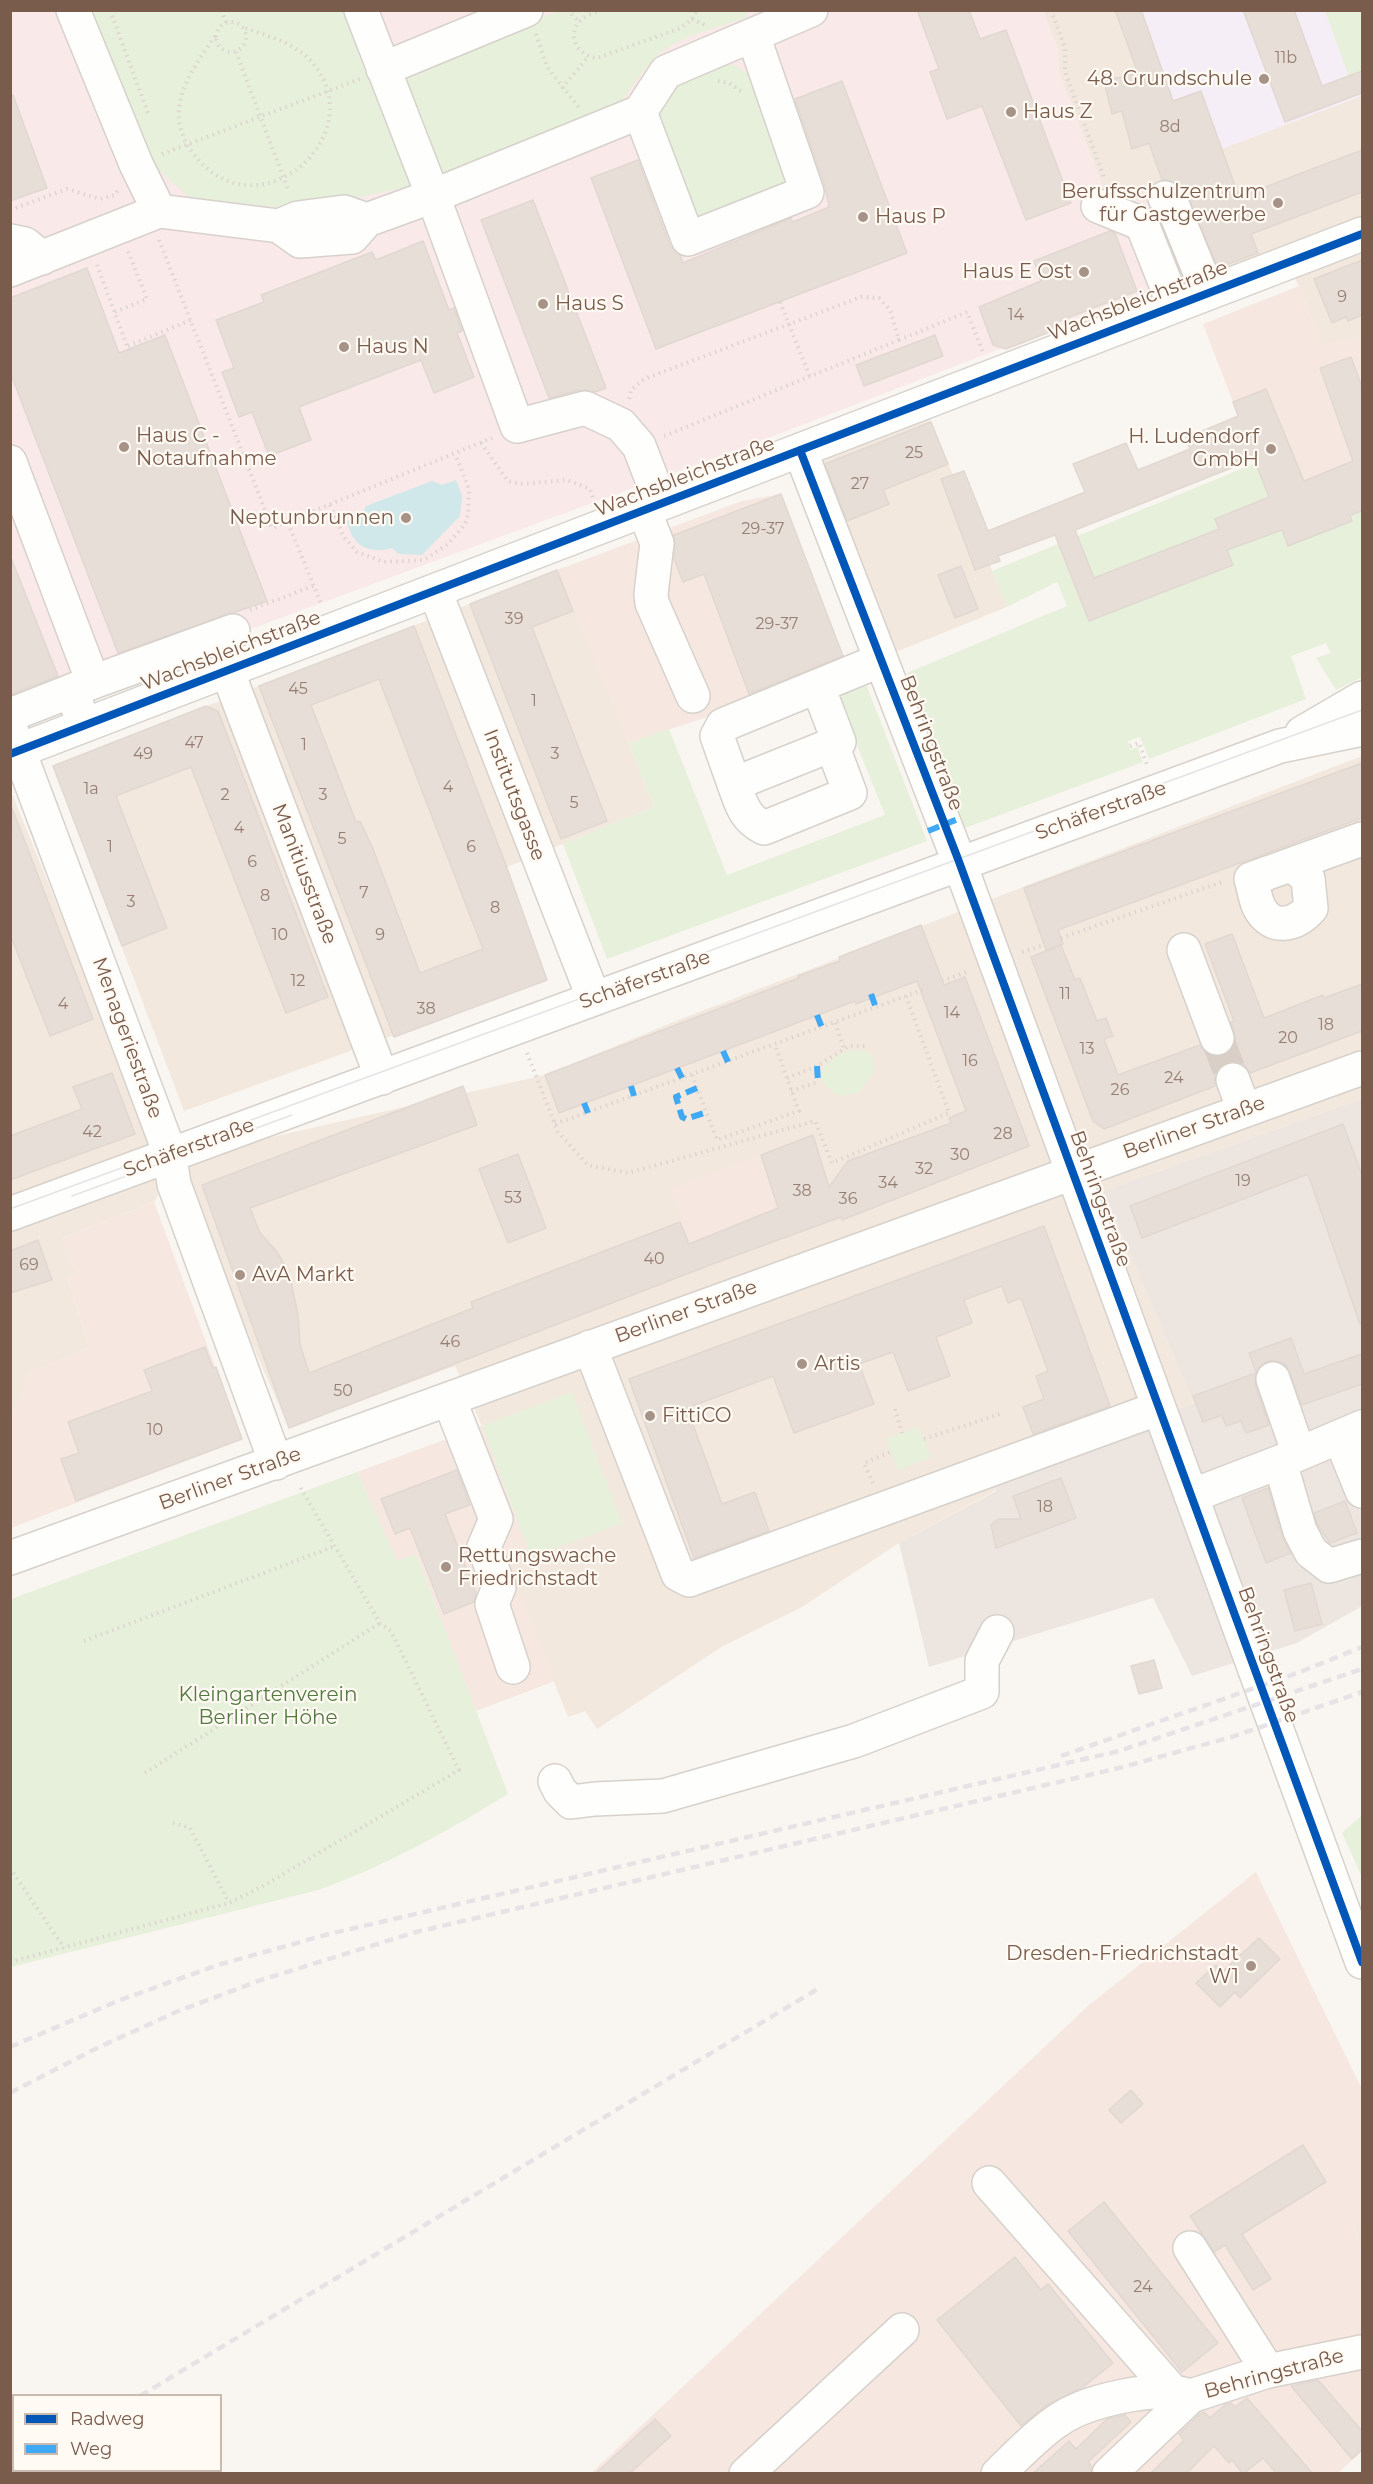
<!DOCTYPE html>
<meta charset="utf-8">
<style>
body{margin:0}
#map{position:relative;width:1373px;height:2484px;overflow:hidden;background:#f9f5f0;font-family:Montserrat,sans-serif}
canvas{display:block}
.frame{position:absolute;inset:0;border:12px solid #7a5c4d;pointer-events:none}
.legend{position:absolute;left:12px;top:2394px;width:210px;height:78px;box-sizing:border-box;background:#fffaf3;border:2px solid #cabbb1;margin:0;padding:8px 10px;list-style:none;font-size:18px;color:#7a5c4d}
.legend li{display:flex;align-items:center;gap:12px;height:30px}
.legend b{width:30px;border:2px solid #cabbb1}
</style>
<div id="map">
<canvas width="1373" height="2484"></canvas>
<div class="frame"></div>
<ul class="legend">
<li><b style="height:8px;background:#0057b8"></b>Radweg</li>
<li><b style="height:8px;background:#3fa9f5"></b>Weg</li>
</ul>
</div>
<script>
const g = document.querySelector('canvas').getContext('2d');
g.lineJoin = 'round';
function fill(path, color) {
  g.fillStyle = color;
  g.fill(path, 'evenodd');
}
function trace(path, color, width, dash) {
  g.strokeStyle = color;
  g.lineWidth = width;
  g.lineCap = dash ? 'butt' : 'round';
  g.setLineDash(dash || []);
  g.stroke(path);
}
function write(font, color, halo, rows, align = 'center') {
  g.font = font + ' Montserrat,sans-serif';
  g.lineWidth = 4.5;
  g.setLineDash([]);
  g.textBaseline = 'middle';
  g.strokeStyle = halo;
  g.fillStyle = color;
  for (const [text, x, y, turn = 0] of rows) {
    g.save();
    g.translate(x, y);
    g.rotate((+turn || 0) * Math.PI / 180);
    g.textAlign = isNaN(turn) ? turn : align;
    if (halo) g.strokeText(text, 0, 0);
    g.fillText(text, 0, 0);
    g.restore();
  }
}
fill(new Path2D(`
 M 1043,11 L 1362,11 L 1362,336 L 1323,348 L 1299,286 L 1282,252 L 1211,274 L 1106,195 L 1059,73 L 1058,49 Z
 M 927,412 L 1007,607 L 891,654 L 811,459 Z
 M 557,570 L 562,572 L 654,807 L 507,867 L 547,980 L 184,1111 L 53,766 Z
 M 1362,756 L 1362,1099 L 1103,1191 L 1194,1403 L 991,1477 L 996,1490 L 899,1543 L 802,1607 L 723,1646 L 597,1729 L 585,1711 L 568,1717 L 508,1565 L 531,1557 L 482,1426 L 455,1366 L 289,1428 L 171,1160 L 545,1075 L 676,1021 Z
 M 10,789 L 168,1178 L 154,1202 L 62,1238 L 76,1275 L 68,1279 L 89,1347 L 29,1373 L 11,1422 Z
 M 1362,2218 L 1362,2256 L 1354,2222 Z`), '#f2e8de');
fill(new Path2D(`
 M 1299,286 L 1322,345 L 1362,336 L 1362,511 L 1351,515 L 1352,521 L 1288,546 L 1203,324 Z
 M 781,494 L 847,666 L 755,701 L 629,743 L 557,570 L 742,501 Z
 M 813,1135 L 841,1217 L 699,1270 L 670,1189 Z
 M 154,1202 L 242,1439 L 11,1528 L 10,1422 L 28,1373 L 89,1347 L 68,1279 L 76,1275 L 62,1238 Z
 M 482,1426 L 531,1557 L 509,1565 L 555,1681 L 476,1711 L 416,1554 L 397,1562 L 357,1472 Z
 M 1256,1872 L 1362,2089 L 1362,2218 L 1354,2222 L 1362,2256 L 1362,2451 L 1337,2474 L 590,2474 L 1089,2005 Z`), '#f6e8e1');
fill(new Path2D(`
 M 1362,1099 L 1362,1606 L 1297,1643 L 1192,1676 L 1153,1598 L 929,1667 L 899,1543 L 996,1491 L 991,1477 L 1194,1403 L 1103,1191 Z`), '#ede5e0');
fill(new Path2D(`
 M 1143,11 L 1362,11 L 1362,96 L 1222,149 L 1201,91 L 1173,101 Z`), '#f6eef6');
fill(new Path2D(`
 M 11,11 L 1043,11 L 1058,49 L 1059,73 L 1106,194 L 1163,206 L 1190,276 L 768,438 L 80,692 L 11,727 Z`), '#fae9e9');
fill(new Path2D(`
 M 746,10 L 748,17 C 719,28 676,36 654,59 C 638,75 628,95 613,111 L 437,174 L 396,72 L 558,11 Z
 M 89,11 L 350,11 L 416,185 L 300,210 L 189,197 L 152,164 Z
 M 1325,11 L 1362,11 L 1362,72 L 1349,77 Z
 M 714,61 L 737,66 L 759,82 L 797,178 L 687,221 L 649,126 L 655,99 Z
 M 1256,463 L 1288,546 L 1352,521 L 1350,515 L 1362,511 L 1362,677 L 1336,690 L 1316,658 L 1331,653 L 1326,643 L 1291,656 L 1306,699 L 1149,759 L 1140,737 L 1128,741 L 1130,750 L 1137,747 L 1143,762 L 965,828 L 907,673 L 1067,606 L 1057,582 L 1007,607 L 992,571 Z
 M 828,673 L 864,679 L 927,841 L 607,959 L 563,844 L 654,807 L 629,743 L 669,729 L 727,875 L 885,815 Z
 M 849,1050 L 868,1051 L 873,1059 L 874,1073 L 859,1092 L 842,1096 C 807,1081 822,1062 849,1050 Z
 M 572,1392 L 622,1523 L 531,1557 L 482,1426 Z
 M 919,1427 L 931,1457 L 898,1470 L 886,1439 Z
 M 357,1472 L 397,1561 L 416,1554 L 508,1794 C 446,1832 386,1866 318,1890 L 11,1967 L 11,1599 Z
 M 1362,1815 L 1362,1877 L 1342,1833 Z`), '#e7f0db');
fill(new Path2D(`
 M 456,480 L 462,496 L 460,516 L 422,555 L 399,554 L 392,548 C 368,555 352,545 347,521 L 361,516 L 366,506 L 432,481 L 442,485 Z`), '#d0e8ea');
const building = new Path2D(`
 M 917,10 L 969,10 L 980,39 L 1006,30 L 1071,203 L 1026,220 L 982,106 L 947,119 L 930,72 L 939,69 Z
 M 1115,10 L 1141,10 L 1173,101 L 1201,91 L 1239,197 L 1362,150 L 1362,192 L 1251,234 L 1258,253 L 1218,268 L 1184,188 L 1169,180 L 1162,180 L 1149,143 L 1132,149 L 1122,111 L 1112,114 L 1104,81 L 1138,73 Z
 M 1243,10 L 1294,10 L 1322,86 L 1362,71 L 1362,93 L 1285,122 Z
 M 842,81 L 907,253 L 656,349 L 591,178 L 638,160 L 670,246 L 680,255 L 683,263 L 791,218 L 793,222 L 829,207 L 825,186 L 795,99 Z
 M 10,95 L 13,95 L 47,188 L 10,201 Z
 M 533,200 L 606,388 L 595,392 L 580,390 L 549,398 L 481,220 Z
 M 1110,231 L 1115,233 L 1137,291 L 1052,324 L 1055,330 L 1006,349 L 993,345 L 979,307 L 1041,281 L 1034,261 Z
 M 423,241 L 449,310 L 454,308 L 462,331 L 457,333 L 474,377 L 434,393 L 421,360 L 299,407 L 311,440 L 269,456 L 252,412 L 239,417 L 222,372 L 234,368 L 216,320 L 264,302 L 261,295 L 372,252 L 376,260 Z
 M 1362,260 L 1362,315 L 1348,321 L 1346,317 L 1332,323 L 1314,279 Z
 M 87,268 L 119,353 L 165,335 L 267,601 L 118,653 L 10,372 L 10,298 Z
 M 935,335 L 943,356 L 864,386 L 856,365 Z
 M 1351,357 L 1362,387 L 1362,511 L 1350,515 L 1352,521 L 1288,546 L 1282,530 L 1227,550 L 1233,565 L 1089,621 L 1055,535 L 998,556 L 1000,561 L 975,570 L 941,479 L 964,471 L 988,531 L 1085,492 L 1073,464 L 1126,443 L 1138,470 L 1190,449 L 1186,438 L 1238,416 L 1233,402 L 1266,389 L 1304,481 L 1353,461 L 1320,368 ZM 1254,459 L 1269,497 L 1215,519 L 1219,529 L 1094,578 L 1075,530 Z
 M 931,422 L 948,464 L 883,490 L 889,504 L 847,521 L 825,464 Z
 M 781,494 L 843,656 L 749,694 L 704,574 L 683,582 L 674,559 L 674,535 Z
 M 10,555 L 58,676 L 12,694 L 10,689 Z
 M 961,566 L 978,609 L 955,618 L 938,575 Z
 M 557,570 L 573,611 L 532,627 L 607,821 L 561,839 L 470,604 Z
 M 414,626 L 507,868 L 547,980 L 394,1037 L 259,686 ZM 379,679 L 483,949 L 420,973 L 373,849 L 360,821 L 356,822 L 311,705 Z
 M 206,706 L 218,711 L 328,997 L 286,1013 L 191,767 L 116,796 L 167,928 L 122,946 L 53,766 Z
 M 1362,763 L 1362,818 L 1058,930 L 1063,944 L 1046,950 L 1024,888 Z
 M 12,808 L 93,1019 L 50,1036 L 10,934 Z
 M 921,925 L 944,985 L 965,977 L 1029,1146 L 842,1220 L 841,1217 L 710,1265 L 289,1428 L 202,1185 L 463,1086 L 477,1125 L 250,1208 L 260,1233 L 277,1252 L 289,1272 L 298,1315 L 300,1344 L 309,1373 L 473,1308 L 471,1302 L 680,1222 L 689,1244 L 778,1208 L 761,1155 L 813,1135 L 829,1187 L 848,1161 L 951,1123 L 949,1118 L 966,1111 L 917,981 L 856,1004 L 855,1001 L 559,1113 L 545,1075 L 799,978 L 798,976 L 840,961 L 839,957 Z
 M 1232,934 L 1264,1018 L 1323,995 L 1324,998 L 1362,984 L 1362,1031 L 1250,1073 L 1245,1066 L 1237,1062 L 1227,1062 L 1218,1068 L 1215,1077 L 1215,1086 L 1104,1129 L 1093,1121 L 1031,957 L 1061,945 L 1075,980 L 1080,978 L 1097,1021 L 1106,1018 L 1113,1036 L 1104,1039 L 1118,1075 L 1200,1045 L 1206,1053 L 1215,1057 L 1224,1055 L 1232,1049 L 1236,1040 L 1231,1022 L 1234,1021 L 1205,944 Z
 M 112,1073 L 135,1134 L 10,1180 L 10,1136 L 82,1109 L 73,1087 Z
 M 1343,1124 L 1362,1175 L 1362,1323 L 1360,1324 L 1308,1174 L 1142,1238 L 1130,1206 Z
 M 518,1154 L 546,1228 L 508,1243 L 479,1169 Z
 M 1044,1226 L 1110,1406 L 1033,1434 L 1023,1407 L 1044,1399 L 1036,1376 L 1048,1371 L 1021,1298 L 1008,1303 L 1002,1286 L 964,1300 L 972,1323 L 936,1337 L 950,1376 L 908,1391 L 893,1352 L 859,1364 L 874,1404 L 794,1433 L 773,1376 L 687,1408 L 722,1504 L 755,1492 L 769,1531 L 694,1558 L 629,1379 Z
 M 38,1240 L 52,1280 L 10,1293 L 10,1251 Z
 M 1291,1338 L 1304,1374 L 1362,1354 L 1362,1384 L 1302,1405 L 1286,1365 L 1277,1361 L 1267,1361 L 1256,1372 L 1249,1353 Z
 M 205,1347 L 213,1368 L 216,1367 L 242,1439 L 76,1501 L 61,1459 L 79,1453 L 68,1422 L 152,1391 L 144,1370 Z
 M 1256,1373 L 1255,1385 L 1269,1425 L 1246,1433 L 1241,1421 L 1226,1426 L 1222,1415 L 1203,1422 L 1193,1396 Z
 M 457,1470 L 470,1505 L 445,1514 L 476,1593 L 474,1602 L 444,1614 L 410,1528 L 395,1534 L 381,1499 Z
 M 1061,1478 L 1076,1518 L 996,1548 L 991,1525 L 998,1519 L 1021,1519 L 1013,1496 Z
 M 1268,1488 L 1282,1536 L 1291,1553 L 1266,1563 L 1242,1498 Z
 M 1345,1501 L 1357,1533 L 1330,1543 L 1317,1524 L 1314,1513 Z
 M 1311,1583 L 1322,1624 L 1295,1631 L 1284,1590 Z
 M 1154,1660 L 1162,1688 L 1139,1694 L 1131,1666 Z
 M 1259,1938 L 1280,1959 L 1240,1998 L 1235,1992 L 1220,2007 L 1196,1983 L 1216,1965 L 1222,1972 Z
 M 1131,2090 L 1143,2104 L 1121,2123 L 1109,2110 Z
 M 1303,2145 L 1326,2182 L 1242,2234 L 1271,2279 L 1253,2290 L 1225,2245 L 1214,2252 L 1190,2216 Z
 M 1104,2202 L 1218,2343 L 1182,2372 L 1068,2231 Z
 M 1015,2257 L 1041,2290 L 1048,2284 L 1113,2363 L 1082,2388 L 1047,2405 L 1021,2426 L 937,2320 Z
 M 1318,2380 L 1362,2431 L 1362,2450 L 1352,2459 L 1291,2386 Z
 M 1247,2398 L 1313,2474 L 1277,2474 L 1263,2458 L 1243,2474 L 1232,2460 L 1229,2463 L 1214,2446 L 1186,2474 L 1150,2474 L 1184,2440 L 1179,2434 L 1201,2413 L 1204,2412 L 1210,2418 L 1225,2405 L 1231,2403 L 1235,2407 Z
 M 1125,2415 L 1131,2422 L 1088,2462 L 1092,2467 L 1091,2474 L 1032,2474 L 1069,2441 L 1076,2449 L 1107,2419 Z
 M 655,2419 L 671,2436 L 629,2474 L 595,2474 Z`);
fill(building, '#e6ded7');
trace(building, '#e2d8d2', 1.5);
trace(new Path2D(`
 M 1217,1038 L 1233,1080`), '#d9cfc7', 33, [33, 16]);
const minor = new Path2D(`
 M 361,10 L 433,196 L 517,426 L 585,408 L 621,425 L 639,446 L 661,503
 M 383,69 L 526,10
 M 640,112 L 688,239 L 807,192 L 753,35
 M 1165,198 L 1172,204 L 1208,292
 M 1098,206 L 1142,224 L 1174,305
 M 159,211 L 279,226 L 300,241 L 352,237 L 367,220 L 433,196 L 640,112 L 666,72 L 811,10
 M 279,226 L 298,218 L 344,212 L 367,220
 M 10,241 L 25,244 L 42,258
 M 10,270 L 159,211 L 136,164 L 73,10
 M 800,450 L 958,859 L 1362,1962
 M 10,462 L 93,682 L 71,691 L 85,725
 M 644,510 L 657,543 L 651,594 L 652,603 L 693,696
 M 435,591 L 594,999
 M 227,670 L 382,1078
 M 93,682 L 233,631
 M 818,687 L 839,742 L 734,784 L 717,736 L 723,725 L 881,660
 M 10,715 L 71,691
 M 10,727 L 169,1151 L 174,1184 L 276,1463
 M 1302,733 L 1362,698
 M 10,754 L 1362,234
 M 734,784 C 741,803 744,818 764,828 L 850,793 L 832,745
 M 1293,865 L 1308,879 L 1311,908 C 1296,925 1272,932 1259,907 C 1255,899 1254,888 1251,879 L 1362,839
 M 1184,950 L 1217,1038
 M 1233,1080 L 1244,1110
 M 10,1214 L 1280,746 L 1362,729
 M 590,1347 L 678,1574 L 689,1580 L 1159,1408
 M 1273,1379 L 1299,1454
 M 449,1399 L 496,1519 L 484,1547 L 499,1587 L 492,1604 L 513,1667
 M 1340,1437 L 1362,1491
 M 1280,1462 L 1362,1427
 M 1191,1496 L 1280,1462 L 1300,1531 L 1311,1552 L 1329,1566 L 1362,1556
 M 10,1558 L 1362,1068
 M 555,1781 L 560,1791 L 571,1802 L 595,1799 L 663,1796 L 854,1741 L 982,1692 L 982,1661 L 997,1632
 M 989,2183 L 1172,2391
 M 1190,2248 L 1268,2371
 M 746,2474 L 902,2330
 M 998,2474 C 1017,2456 1036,2435 1057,2421 C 1085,2401 1154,2385 1187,2395
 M 1109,2474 L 1191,2396 L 1268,2371 L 1362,2352`);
trace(minor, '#d7d1cb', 36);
trace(new Path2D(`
 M 110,10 L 149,116
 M 221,10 L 226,22
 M 567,10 L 579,21
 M 602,10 C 595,13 585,15 580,21 C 565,37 580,57 597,58 L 681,28 L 692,19 L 697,10
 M 1051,10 L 1065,48 L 1065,72 L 1105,180
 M 692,19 L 705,25
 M216 37a15 15 0 1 1 30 0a15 15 0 1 1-30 0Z
 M 536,34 L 547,67 L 580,109
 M 215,36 C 191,72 161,109 192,152 C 257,241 380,131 308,58 C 290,41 264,35 242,27
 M 236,52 L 289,192
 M 718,81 L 729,83 L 743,93
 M 562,88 L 588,57
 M 162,154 L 360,79
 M 10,210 L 67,189 L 100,199 L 115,195 L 118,190
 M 159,240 L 272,528 L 492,438
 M 97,265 L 129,351
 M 780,302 L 810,377
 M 115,312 L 147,299 L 128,251
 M 899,340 L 967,312 L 983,352
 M 128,346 L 191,320
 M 629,399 L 631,390 L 644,379 L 861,297 L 879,298 L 890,310 L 899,340 L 664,436
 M 481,443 L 508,481 L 521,484 L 567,480 L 590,489 L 594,500
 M 330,505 L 343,536 L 357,552 L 384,562 L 424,560 L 448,544 L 465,524 L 468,515 L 469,489 L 455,454
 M 288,523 L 322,606
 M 250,610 L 313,586
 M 1130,746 L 1139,743 L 1147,765
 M 1061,938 L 1225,881
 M 1022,952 L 1044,945
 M 942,981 L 970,971
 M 835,1023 L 844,1048
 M 527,1053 L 558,1132 L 588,1165 L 628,1173 L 815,1121 L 832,1163 L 949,1113 L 906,996 L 926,988
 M 692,1075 L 717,1140 L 799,1111 L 775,1045
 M 787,1078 L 817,1066 L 849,1046 L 868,1046
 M 791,1091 L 818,1082
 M 555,1124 L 906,996
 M 895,1409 L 902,1433
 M 924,1439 L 1000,1414
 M 873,1483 L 864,1463 L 891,1452
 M 84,1641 L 335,1546
 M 145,1773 L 380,1623
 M 173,1823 L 190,1828 L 229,1903
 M 10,1868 L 64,1948
 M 10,1962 L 229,1903 L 263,1886 L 459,1770 L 391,1631 L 380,1623 L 300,1487`), '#dcd5d0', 4, [1.5, 4.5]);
trace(minor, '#fefefd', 33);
trace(new Path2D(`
 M 72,1196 L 292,1115
 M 10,1209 L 1362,710`), '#e6e3e7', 1.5);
trace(new Path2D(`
 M 1061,1756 L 1300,1672 L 1362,1647
 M 10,2047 L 120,2000 L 218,1965 L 329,1934 L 1119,1751 L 1362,1669
 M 10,2093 L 95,2049 L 176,2012 L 261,1980 L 416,1932 L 1123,1767 L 1235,1736 L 1362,1692
 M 140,2396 L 821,1987
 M 10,2473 L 15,2470`), '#e6e3e7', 4.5, [9, 6]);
trace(new Path2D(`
 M 928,831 L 958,819
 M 871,994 L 876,1008
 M 817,1015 L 822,1028
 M 723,1051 L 728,1062
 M 817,1066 L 818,1082
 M 677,1068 L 682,1078
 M 631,1086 L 634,1096
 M 697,1088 L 676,1097 L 682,1117 L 686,1119 L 707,1112
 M 584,1103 L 588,1113`), '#3fa9f5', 6, [12, 6]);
trace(new Path2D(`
 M 800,450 L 958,859 L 1362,1962
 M 10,754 L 1362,234`), '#0057b8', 8);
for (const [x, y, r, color] of [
 [1264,79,6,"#a69286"],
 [1011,112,6,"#a69286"],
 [1278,203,6,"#a69286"],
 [863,217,6,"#a69286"],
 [1084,272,6,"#a69286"],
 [543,304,6,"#a69286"],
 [344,347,6,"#a69286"],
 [124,447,6,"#a69286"],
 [1271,449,6,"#a69286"],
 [406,518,6,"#a69286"],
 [240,1275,6,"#a69286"],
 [802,1364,6,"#a69286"],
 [650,1416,6,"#a69286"],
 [446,1567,6,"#a69286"],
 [1251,1966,6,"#a69286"]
]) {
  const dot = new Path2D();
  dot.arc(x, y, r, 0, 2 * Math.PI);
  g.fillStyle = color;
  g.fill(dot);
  trace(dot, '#fffaf3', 2);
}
write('16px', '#977e72', null, [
 ["11b",1286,58],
 ["8d",1170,127],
 ["9",1342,297],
 ["14",1016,315],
 ["25",914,453],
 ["27",860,484],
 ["29-37",763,529],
 ["39",514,619],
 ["29-37",777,624],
 ["45",298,689],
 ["1",534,701],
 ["47",194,743],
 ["1",304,745],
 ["49",143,754],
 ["3",555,754],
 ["4",448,787],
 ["1a",91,789],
 ["2",225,795],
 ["3",323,795],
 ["5",574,803],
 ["4",239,828],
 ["5",342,839],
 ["1",110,847],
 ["6",471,847],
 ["6",252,862],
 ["7",364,893],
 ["8",265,896],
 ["3",131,902],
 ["8",495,908],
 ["10",280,935],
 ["9",380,935],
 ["12",298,981],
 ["11",1065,994],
 ["4",63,1004],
 ["38",426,1009],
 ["14",952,1013],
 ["18",1326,1025],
 ["20",1288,1038],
 ["13",1087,1049],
 ["16",970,1061],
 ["24",1174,1078],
 ["26",1120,1090],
 ["42",92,1132],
 ["28",1003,1134],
 ["30",960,1155],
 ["32",924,1169],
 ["19",1243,1181],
 ["34",888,1183],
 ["38",802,1191],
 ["53",513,1198],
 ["36",848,1199],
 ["40",654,1259],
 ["69",29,1265],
 ["46",450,1342],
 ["50",343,1391],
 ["10",155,1430],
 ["18",1045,1507],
 ["24",1143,2287]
]);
write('20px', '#7a5c4d', '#fffaf3', [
 ["48. Grundschule",1252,79,"right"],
 ["Haus Z",1023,112],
 ["Berufsschulzentrum",1266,192,"right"],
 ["für Gastgewerbe",1266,215,"right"],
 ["Haus P",875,217],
 ["Haus E Ost",1072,272,"right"],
 ["Haus S",555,304],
 ["Haus N",356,347],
 ["Haus C -",136,436],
 ["Notaufnahme",136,459],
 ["H. Ludendorf",1259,437,"right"],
 ["GmbH",1259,460,"right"],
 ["Neptunbrunnen",394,518,"right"],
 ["AvA Markt",252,1275],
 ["Artis",814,1364],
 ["FittiCO",662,1416],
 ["Rettungswache",458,1556],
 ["Friedrichstadt",458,1579],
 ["Dresden-Friedrichstadt",1239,1954,"right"],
 ["W1",1239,1977,"right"]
], 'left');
write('20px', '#7a5c4d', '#fffaf3', [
 ["Wachsbleichstraße",1138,301,-21],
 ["Wachsbleichstraße",685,477,-21],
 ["Wachsbleichstraße",231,651,-21],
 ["Behringstraße",931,743,69],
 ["Institutsgasse",514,795,69],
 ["Schäferstraße",1101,811,-20],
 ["Manitiusstraße",304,874,69],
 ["Schäferstraße",645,980,-20],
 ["Menageriestraße",127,1038,70],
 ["Berliner Straße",1194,1128,-20],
 ["Schäferstraße",189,1148,-20],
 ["Behringstraße",1100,1199,70],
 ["Berliner Straße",686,1312,-20],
 ["Berliner Straße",230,1479,-20],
 ["Behringstraße",1268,1655,70],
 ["Behringstraße",1274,2374,-15]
]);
write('20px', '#537a41', '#fffaf3', [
 ["Kleingartenverein",268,1695],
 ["Berliner Höhe",268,1718]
]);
</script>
